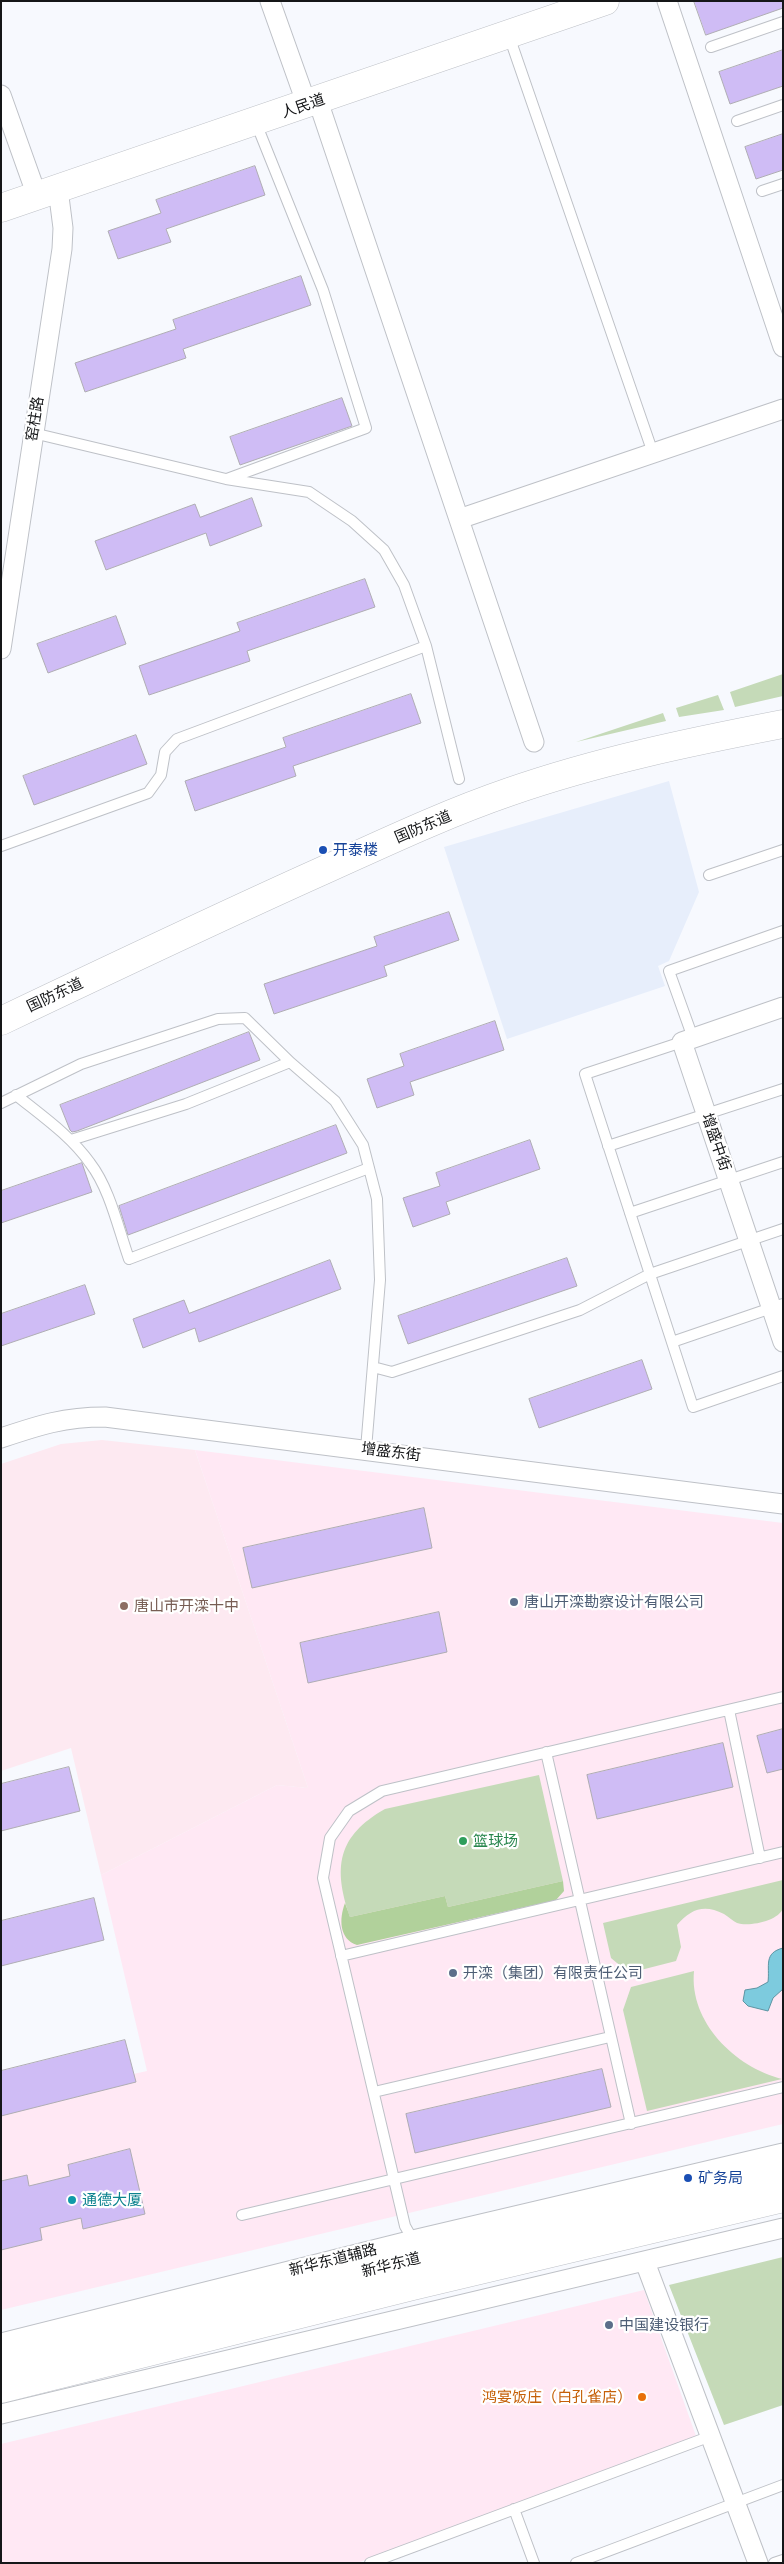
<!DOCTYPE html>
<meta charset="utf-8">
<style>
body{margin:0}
#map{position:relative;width:784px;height:2564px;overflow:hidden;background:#f7f9fe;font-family:"Golos Text",sans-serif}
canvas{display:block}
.frame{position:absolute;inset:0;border:2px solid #151618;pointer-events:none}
</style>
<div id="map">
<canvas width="784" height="2564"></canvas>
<div class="frame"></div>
</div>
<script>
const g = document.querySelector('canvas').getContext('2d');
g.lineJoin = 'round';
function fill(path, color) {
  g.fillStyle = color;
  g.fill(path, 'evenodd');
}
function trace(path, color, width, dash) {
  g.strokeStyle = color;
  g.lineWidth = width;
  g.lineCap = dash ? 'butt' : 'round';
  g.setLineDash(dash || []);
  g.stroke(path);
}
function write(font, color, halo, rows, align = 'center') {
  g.font = font + ' "Golos Text","Noto Sans SC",sans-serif';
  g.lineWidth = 4.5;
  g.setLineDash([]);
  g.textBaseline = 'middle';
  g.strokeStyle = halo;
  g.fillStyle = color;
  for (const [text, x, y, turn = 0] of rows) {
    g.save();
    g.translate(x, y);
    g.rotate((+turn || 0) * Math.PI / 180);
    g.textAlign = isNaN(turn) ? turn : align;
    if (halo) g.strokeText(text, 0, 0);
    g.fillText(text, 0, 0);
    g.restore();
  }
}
fill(new Path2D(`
 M 195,1450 L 783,1523 L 783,2124 L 1,2310 L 1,2103 L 147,2071 L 101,1875 L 277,1785 L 308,1788 Z
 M 644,2290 L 696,2436 L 357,2563 L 1,2563 L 1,2444 Z`), '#ffe8f4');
fill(new Path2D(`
 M 669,781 L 699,892 L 669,961 L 658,966 L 665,986 L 507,1039 L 444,847 Z`), '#e7eefb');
fill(new Path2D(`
 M 102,1440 L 195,1450 L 308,1788 L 277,1785 L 101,1875 L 71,1748 L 1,1771 L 1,1464 L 61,1444 Z`), '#fde9f1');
fill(new Path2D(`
 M 783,674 L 783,696 L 735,707 L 730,692 Z
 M 718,695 L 724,710 L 679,717 L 676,708 Z
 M 663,713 L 666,721 L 576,742 Z
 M 539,1775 L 563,1881 L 448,1907 L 445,1896 L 350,1917 C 333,1868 337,1836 385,1809 Z
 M 783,1880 C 783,1889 784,1900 783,1908 C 779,1921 749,1927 737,1923 C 733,1921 729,1917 724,1914 C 704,1904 691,1909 677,1925 L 681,1947 L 676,1961 L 629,1973 L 611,1958 L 603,1923 Z
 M 694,1971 C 689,2022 735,2067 782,2079 L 647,2111 L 623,2010 L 631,1987 Z
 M 783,2257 L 783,2405 L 724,2425 L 669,2285 Z`), '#c5dab8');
fill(new Path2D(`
 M 563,1881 L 564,1891 L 556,1900 L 357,1945 C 339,1939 339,1919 345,1903 L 350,1917 L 445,1896 L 448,1907 Z`), '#b1d19b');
const water = new Path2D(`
 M 783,1948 L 783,1989 L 773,1998 L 768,2011 L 748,2006 L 743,2001 L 745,1990 L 757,1988 L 768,1982 C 770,1966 763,1953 783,1948 Z`);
fill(water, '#7dcbde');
trace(water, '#5e95a3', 1);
const building = new Path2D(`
 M 694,1 L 783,1 L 783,8 L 706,35 Z
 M 783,50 L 783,86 L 730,104 L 719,72 Z
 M 783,134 L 783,170 L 756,179 L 745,147 Z
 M 255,166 L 265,195 L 166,229 L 171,242 L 118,259 L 108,231 L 161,213 L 156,200 Z
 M 301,276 L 311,305 L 183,349 L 186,358 L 85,392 L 75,363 L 176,329 L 173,320 Z
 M 342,398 L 352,426 L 240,465 L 230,437 Z
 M 252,498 L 262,526 L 210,546 L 206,533 L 106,570 L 95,541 L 195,504 L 200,517 Z
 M 365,579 L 375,607 L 247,651 L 250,661 L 149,695 L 139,666 L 240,631 L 237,623 Z
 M 116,616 L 126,644 L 48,673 L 37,644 Z
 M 411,694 L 421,723 L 293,766 L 296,776 L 195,811 L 185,781 L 286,747 L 283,738 Z
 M 136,735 L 147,764 L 34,805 L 23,776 Z
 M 449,912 L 459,940 L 384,966 L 387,976 L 274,1014 L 264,984 L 377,946 L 374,937 Z
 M 495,1021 L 504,1050 L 410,1082 L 414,1095 L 377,1108 L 367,1079 L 404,1066 L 400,1054 Z
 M 249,1032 L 260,1060 L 77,1131 L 72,1132 L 70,1130 L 60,1105 Z
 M 336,1125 L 347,1153 L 128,1235 L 119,1206 Z
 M 530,1140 L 540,1169 L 446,1202 L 450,1214 L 413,1227 L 403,1198 L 440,1186 L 436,1173 Z
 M 82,1163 L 92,1192 L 1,1223 L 1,1191 Z
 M 567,1258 L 577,1286 L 408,1344 L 398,1316 Z
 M 330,1260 L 341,1289 L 199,1342 L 195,1328 L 143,1348 L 133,1319 L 184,1300 L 189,1313 Z
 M 85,1285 L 95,1314 L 1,1346 L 1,1314 Z
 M 642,1360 L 652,1389 L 539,1428 L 529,1399 Z
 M 424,1508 L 432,1548 L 252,1588 L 243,1548 Z
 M 439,1612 L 447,1652 L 308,1683 L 300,1643 Z
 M 783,1729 L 783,1769 L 767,1773 L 757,1736 Z
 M 723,1743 L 733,1787 L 597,1819 L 587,1775 Z
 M 69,1767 L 80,1811 L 1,1831 L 1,1784 Z
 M 94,1898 L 104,1940 L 1,1966 L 1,1921 Z
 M 125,2040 L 136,2082 L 1,2116 L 1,2071 Z
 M 602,2069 L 611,2107 L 415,2153 L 406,2114 Z
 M 130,2149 L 145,2214 L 83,2229 L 81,2218 L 40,2228 L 42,2240 L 1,2250 L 1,2181 L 27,2175 L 29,2186 L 70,2176 L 68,2165 Z`);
fill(building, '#cfbcf5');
trace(building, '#afadb3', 1);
const lane = new Path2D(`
 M 509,36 L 653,453
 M 711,47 L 783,22
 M 737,121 L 783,105
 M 762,191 L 783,184
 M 33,433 L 226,479 L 309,492 L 352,521 L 384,550 L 404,585 L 426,646 L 459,779
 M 227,479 L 366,428 L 323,290 L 256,123
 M 1,846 L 148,793 L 161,775 L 165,752 L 177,739 L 426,646
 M 709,875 L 783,850
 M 693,1038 L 669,971 L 783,931
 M 682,1042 L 585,1074 L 693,1407 L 783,1376
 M 16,1095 C 42,1116 71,1136 90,1163 C 110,1189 118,1228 129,1259 L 369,1168
 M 1,1103 L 81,1064 L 218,1019 L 245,1018 L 290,1062 L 335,1101 L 363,1145 L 377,1199 L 380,1280 L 366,1449
 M 71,1140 L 186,1104 L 290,1062
 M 608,1146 L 783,1089
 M 630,1213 L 783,1162
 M 672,1342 L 783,1304
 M 373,1367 L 392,1372 L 580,1310 L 650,1274 L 783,1229
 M 729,1710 L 760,1858
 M 546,1752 L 631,2124
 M 341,1956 L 783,1852
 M 374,2092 L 610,2037
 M 242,2215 L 783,2087
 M 413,2240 L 405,2226 L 323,1878 L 330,1838 L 349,1811 L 382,1791 L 783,1697
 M 514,2509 L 534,2563
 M 370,2563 L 711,2436
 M 576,2563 L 783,2485
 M 774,2563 L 783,2560`);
const street = new Path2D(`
 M 270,1 L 307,105
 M 667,1 L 783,347
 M 1,95 L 37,196
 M 318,101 L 534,742
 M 459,519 L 783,409
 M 1,649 L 62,249 L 63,228 L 58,189
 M 783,1007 L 682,1042 L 783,1342
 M 1,1438 C 40,1425 64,1417 105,1417 L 783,1504
 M 645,2262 L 758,2563
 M 1,2343 L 413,2240 L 783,2153
 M 1,2414 L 783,2228`);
const secondary = new Path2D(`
 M 1,208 L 605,1
 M 1,1021 C 108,970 215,919 322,871 C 384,843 445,814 509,792 C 598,761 690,742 783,724`);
const primary = new Path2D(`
 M 1,2366 L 416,2258 L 783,2173
 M 1,2389 L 413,2286 L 783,2198`);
trace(lane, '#bec1c7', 12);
trace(street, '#bec1c7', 21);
trace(secondary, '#bec1c7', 29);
trace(primary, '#bec1c7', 29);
trace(lane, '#fff', 10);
trace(street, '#fff', 19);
trace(secondary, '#fff', 28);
trace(primary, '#fff', 28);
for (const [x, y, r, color] of [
 [323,850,5,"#1a4fb4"],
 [514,1602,5,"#5c6f8a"],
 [124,1606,5,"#8d6e63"],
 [463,1841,5,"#2e9e5b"],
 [453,1973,5,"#5c6f8a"],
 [688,2178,5,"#1a4fb4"],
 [72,2200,5,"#0f9aa8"],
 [609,2325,5,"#5c6f8a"],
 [642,2397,5,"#e8710a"]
]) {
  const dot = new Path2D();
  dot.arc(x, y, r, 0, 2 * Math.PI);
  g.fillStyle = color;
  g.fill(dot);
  trace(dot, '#fff', 2);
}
write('15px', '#151618', '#fff', [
 ["人民道",303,106,-19],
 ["窑柱路",35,419,-81],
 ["国防东道",423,827,-23],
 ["国防东道",55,995,-25],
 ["增盛中街",716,1142,71],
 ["增盛东街",391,1452,7],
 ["新华东道辅路",333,2260,-14],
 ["新华东道",391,2265,-14]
]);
write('15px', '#164399', '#fff', [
 ["开泰楼",333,850],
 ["矿务局",698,2178]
], 'left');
write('15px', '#4e5e75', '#fff', [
 ["唐山开滦勘察设计有限公司",524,1602],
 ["开滦（集团）有限责任公司",463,1973],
 ["中国建设银行",619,2325]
], 'left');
write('15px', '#785e54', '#fff', [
 ["唐山市开滦十中",134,1606]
], 'left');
write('15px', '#27864d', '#fff', [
 ["篮球场",473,1841]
], 'left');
write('15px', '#0d838f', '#fff', [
 ["通德大厦",82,2200]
], 'left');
write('15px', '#c56008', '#fff', [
 ["鸿宴饭庄（白孔雀店）",632,2397]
], 'right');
</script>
